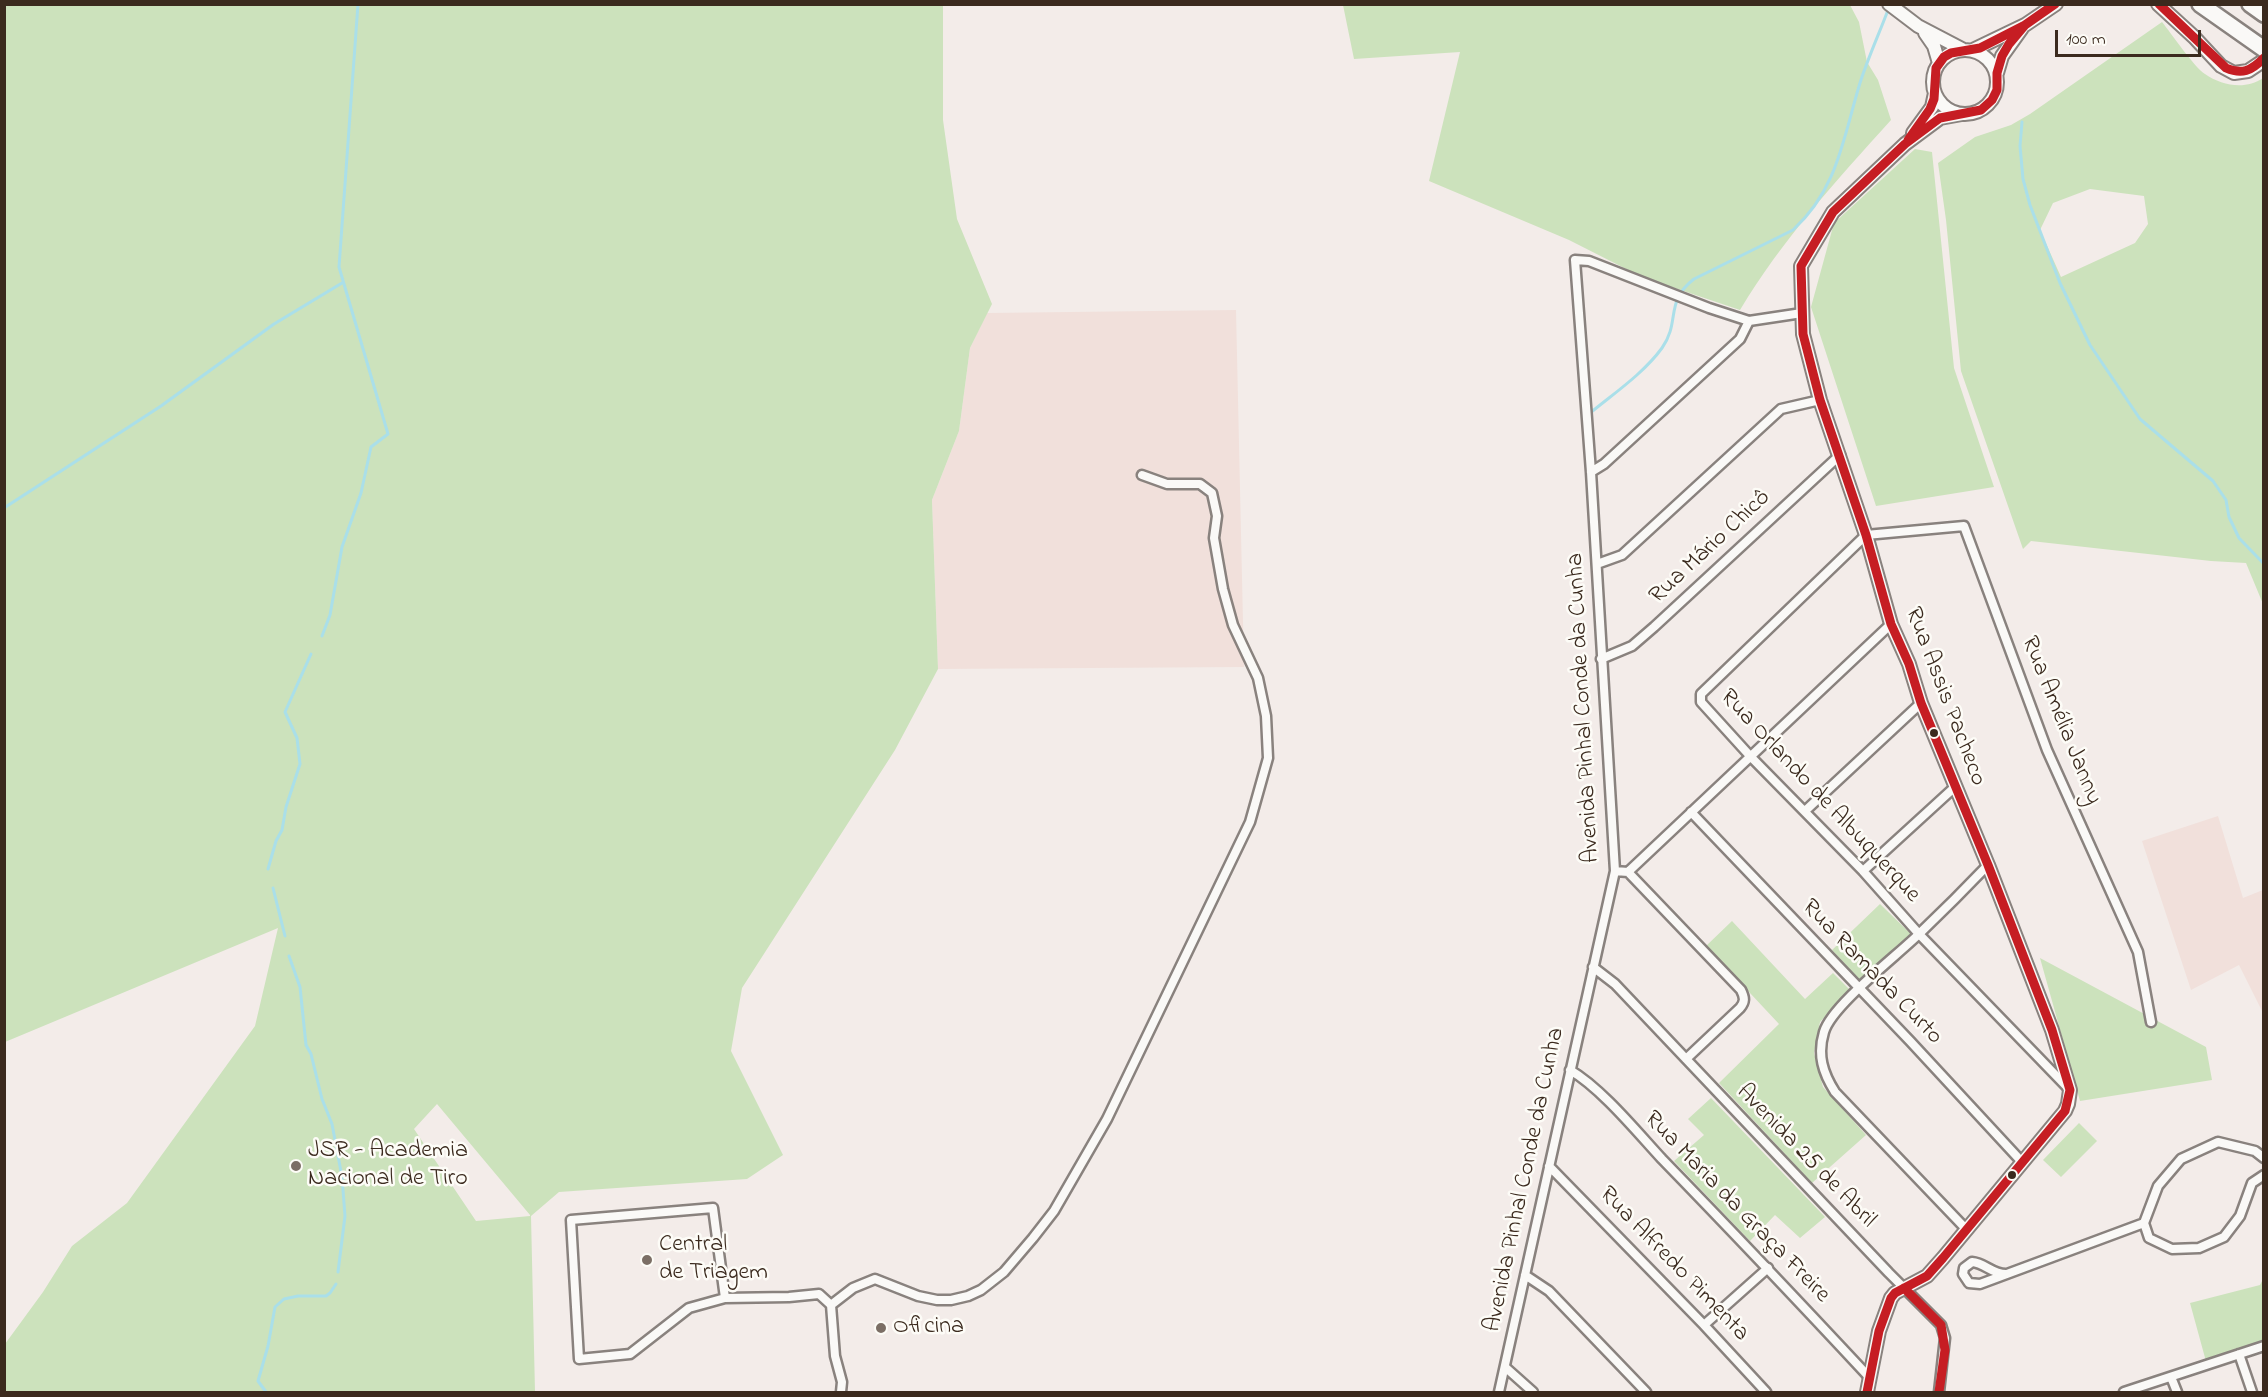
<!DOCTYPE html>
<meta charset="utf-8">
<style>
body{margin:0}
#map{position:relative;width:2268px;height:1397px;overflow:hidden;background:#f3ece9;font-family:"Indie Flower",sans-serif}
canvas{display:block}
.frame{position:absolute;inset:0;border:6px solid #3b2a1e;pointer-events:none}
.scale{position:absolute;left:2055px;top:30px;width:146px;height:27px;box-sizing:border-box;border:3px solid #3b2a1e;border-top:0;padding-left:8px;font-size:18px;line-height:21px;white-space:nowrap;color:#3b2a1e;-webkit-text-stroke:4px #fdfcf7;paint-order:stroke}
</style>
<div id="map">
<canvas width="2268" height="1397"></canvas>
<div class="frame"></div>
<div class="scale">100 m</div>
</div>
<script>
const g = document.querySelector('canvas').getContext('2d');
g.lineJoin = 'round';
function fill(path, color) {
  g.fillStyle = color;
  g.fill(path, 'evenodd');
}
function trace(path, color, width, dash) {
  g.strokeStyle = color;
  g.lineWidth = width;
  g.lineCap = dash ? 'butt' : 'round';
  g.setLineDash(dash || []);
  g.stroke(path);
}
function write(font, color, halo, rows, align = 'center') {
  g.font = font + ' "Indie Flower",sans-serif';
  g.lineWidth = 5;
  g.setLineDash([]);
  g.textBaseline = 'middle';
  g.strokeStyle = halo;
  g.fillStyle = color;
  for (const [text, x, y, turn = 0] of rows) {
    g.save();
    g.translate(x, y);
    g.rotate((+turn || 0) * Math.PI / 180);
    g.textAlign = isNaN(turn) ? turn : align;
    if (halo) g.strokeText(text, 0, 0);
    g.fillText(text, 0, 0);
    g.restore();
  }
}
fill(new Path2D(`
 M 1236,310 L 1244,667 L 938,669 L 932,500 L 959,431 L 970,348 L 987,313 Z
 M 2218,816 L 2243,898 L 2263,890 L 2263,1013 L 2239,965 L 2191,990 L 2142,841 Z`), '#f1e0db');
fill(new Path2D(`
 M 4,5 L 943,5 L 943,120 L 957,219 L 992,304 L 970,348 L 959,431 L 932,500 L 938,669 L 895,750 L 742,988 L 731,1051 L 783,1155 L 747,1179 L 559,1192 L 531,1216 L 535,1392 L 5,1392 L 5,1344 L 43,1292 L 72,1246 L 127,1203 L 255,1026 L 278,928 L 5,1042 ZM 437,1104 L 530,1215 L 530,1216 L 476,1221 L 414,1129 Z
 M 1343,5 L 1850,5 L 1859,22 L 1867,62 L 1878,80 L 1891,120 C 1836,181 1782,240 1740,310 L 1642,277 L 1569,240 L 1429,181 L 1460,52 L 1354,59 Z
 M 2162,22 C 2171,33 2195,68 2205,74 C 2222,86 2246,90 2263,78 L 2263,604 L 2246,563 L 2211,561 L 2031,541 L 2023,549 L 1961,371 L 1946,220 L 1938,163 L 1975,137 L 2011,125 L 2030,114 ZM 2090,189 L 2144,196 L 2148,224 L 2135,243 L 2061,277 L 2040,230 L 2053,203 Z
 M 1915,149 L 1932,152 L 1954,368 L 1994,487 L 1876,506 L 1811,307 L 1834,223 Z
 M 1880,904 L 1911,934 L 1861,982 L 1832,950 Z
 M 1732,921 L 1805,999 L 1833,973 L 1850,990 L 1820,1022 L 1814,1053 L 1823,1087 L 1866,1135 L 1812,1183 L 1719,1083 L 1779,1024 L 1706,946 Z
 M 2040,958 L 2206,1047 L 2212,1080 L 2080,1101 Z
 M 1711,1098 L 1825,1217 L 1800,1238 L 1775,1215 L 1750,1241 L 1674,1161 L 1704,1135 L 1688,1119 Z
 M 2079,1123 L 2097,1141 L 2061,1177 L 2043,1160 Z
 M 2263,1279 L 2263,1346 L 2207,1365 L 2190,1303 L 2260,1285 Z`), '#cce2bc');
trace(new Path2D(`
 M 2022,122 L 2020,146 L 2023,179 L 2030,205 L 2060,283 L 2090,345 L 2140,419 L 2213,481 L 2226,500 L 2229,517 L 2239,538 L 2264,564
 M 1589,414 C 1613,394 1643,374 1662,348 C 1681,321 1664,302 1694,279 L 1793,230 C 1838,189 1843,138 1860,83 C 1868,58 1879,34 1888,10
 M 4,508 L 161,406 L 274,324 L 342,283
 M 322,636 L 330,615 L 342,547 L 361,493 L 371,447 L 388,434 L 339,267 L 358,4
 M 268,869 L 276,841 L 282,830 L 286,807 L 300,764 L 297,738 L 285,712 L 311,654
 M 273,888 L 285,936
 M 289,956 L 300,987 L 306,1045 L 311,1054 L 322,1099 L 332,1124 L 342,1177 L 345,1216 L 338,1272
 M 266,1392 L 258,1381 L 268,1346 L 275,1307 L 284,1299 L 298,1296 L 326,1296 L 330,1293 L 336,1284`), '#aadfe9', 3);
const street = new Path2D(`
 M 1591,472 L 1604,464 L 1740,339 L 1749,321
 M 1597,564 L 1622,555 L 1781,409 L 1820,400
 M 1601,659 L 1632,646 L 1654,627 L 1840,455
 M 1805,811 L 1921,703
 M 1691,812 L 1910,1041 L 2022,1162
 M 1615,871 L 1628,872 L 1891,624
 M 1863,871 L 1956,786
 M 1628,872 L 1741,990 C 1745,998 1745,1002 1740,1008 L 1686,1059
 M 1593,967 L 1615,984 L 1889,1273 L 1941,1325 L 1945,1338 L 1939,1392
 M 1570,1070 C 1601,1088 1637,1132 1662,1159 C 1732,1231 1801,1304 1870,1378
 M 2068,1088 L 1919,934 L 1863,871 L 1751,757 L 1701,702 L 1701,694 L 1866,535 L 1964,526 L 2047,750 L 2138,952 L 2151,1022
 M 1549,1166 L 1704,1325 L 1766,1392
 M 2144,1223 L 2149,1238 L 2172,1249 L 2199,1248 L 2224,1237 L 2240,1216 L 2252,1183 L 2264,1175
 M 1967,1230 L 1835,1092 C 1823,1073 1817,1055 1824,1032 C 1832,1005 1898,955 1920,933 C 1943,911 1966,888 1988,865
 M 2006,1274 C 1992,1274 1985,1263 1972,1262 L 1964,1268 L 1963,1274 L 1969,1283 L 1980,1284 L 2144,1223 L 2158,1186 L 2181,1159 L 2218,1142 L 2255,1151 L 2264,1158
 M 1525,1275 L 1549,1291 L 1646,1392
 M 725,1298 L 713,1208 L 571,1220 L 579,1359 L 630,1354 L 689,1308 L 725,1298 L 789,1297 L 819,1294 L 831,1305 L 835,1356 L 842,1382 L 841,1392
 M 831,1305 L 853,1288 L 875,1279 L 918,1296 L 937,1300 L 951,1300 L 968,1296 L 981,1290 L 1004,1272 L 1033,1238 L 1054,1211 L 1107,1119 L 1250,822 L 1268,758 L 1266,716 L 1258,678 L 1233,625 L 1223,589 L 1214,538 L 1217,516 L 1212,493 L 1200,484 L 1167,484 L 1142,475
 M 1704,1325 L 1768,1268
 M 2239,1354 L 2252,1392
 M 1505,1367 L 1533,1392
 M 2171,1377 L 2177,1392
 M 1499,1392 L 1615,871 L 1591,472 L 1575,260 L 1589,261 L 1709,308 L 1749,321 L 1802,313
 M 2124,1392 L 2264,1346`);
const secondary = new Path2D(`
 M 1889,4 L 1918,26 L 1962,49
 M 2158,4 L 2194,37 L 2221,66 L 2234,73 L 2248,71 L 2260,63
 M 1925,33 L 1934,46 L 1939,63
 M1933 82a32 32 0 1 1 64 0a32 32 0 1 1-64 0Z
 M 1973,50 L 2025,25 L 2056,4
 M 1997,73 L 2002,56 L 2022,28
 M 1913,133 L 1932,107 L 1935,93
 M 1867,1392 L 1879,1331 L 1891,1298 L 1895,1293 L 1927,1276 L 1943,1258 L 2065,1111 L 2068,1104 L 2070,1090 L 2052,1030 L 1988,865 L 1921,703 L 1909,664 L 1891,624 L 1866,535 L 1820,400 L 1803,334 L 1801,266 L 1833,212 L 1905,144 L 1940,118 L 1962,114`);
const highway = new Path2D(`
 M 2200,4 L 2264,49
 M 2250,4 L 2264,14`);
trace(street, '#89827e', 13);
trace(secondary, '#89827e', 16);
trace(highway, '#89827e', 20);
trace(street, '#faf9f7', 8);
trace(secondary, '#faf9f7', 12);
trace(highway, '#faf9f7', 15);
trace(new Path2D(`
 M 2159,4 L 2226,68 C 2242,75 2251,71 2264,58
 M 1908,140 L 1930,109 L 1934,99 L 1936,68 L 1944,57 L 1951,53 L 1980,48 L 2025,25
 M 1904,1288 L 1941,1325 L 1945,1350 L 1939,1392
 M 1867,1392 L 1879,1331 L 1891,1298 L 1895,1293 L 1927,1276 L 1943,1258 L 2065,1111 L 2070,1090 L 2052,1030 L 1988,865 L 1921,703 L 1909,664 L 1891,624 L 1866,535 L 1820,400 L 1803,334 L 1801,266 L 1833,212 L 1905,144 L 1940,118 L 1981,110 L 1992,100 L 1997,90 L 1997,73 L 2002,56 L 2009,44 L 2025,25 L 2055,4`), '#c61d23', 9);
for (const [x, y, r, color] of [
 [1934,733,5,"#3b2a1e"],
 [296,1166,6,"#7b6e65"],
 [2012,1175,5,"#3b2a1e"],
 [647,1260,6,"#7b6e65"],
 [881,1328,6,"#7b6e65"]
]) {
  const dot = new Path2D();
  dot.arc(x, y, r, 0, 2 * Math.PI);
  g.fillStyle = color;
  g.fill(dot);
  trace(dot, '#fdfcf7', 2);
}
write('24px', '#3b2a1e', '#fdfcf7', [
 ["Rua Mário Chicô",1711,548,-43],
 ["Rua Assis Pacheco",1944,697,69],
 ["Avenida Pinhal Conde da Cunha",1585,708,-93],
 ["Rua Amélia Janny",2060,721,68],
 ["Rua Orlando de Albuquerque",1819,797,47],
 ["Rua Ramada Curto",1871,973,46],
 ["Avenida 25 de Abril",1805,1157,46],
 ["Avenida Pinhal Conde da Cunha",1526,1180,-78],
 ["Rua Maria da Graça Freire",1736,1208,46],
 ["Rua Alfredo Pimenta",1673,1265,46]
]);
write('24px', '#3b2a1e', '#fdfcf7', [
 ["JSR - Academia",308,1152],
 ["Nacional de Tiro",308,1180],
 ["Central",659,1246],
 ["de Triagem",659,1274],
 ["Oficina",893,1328]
], 'left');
</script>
